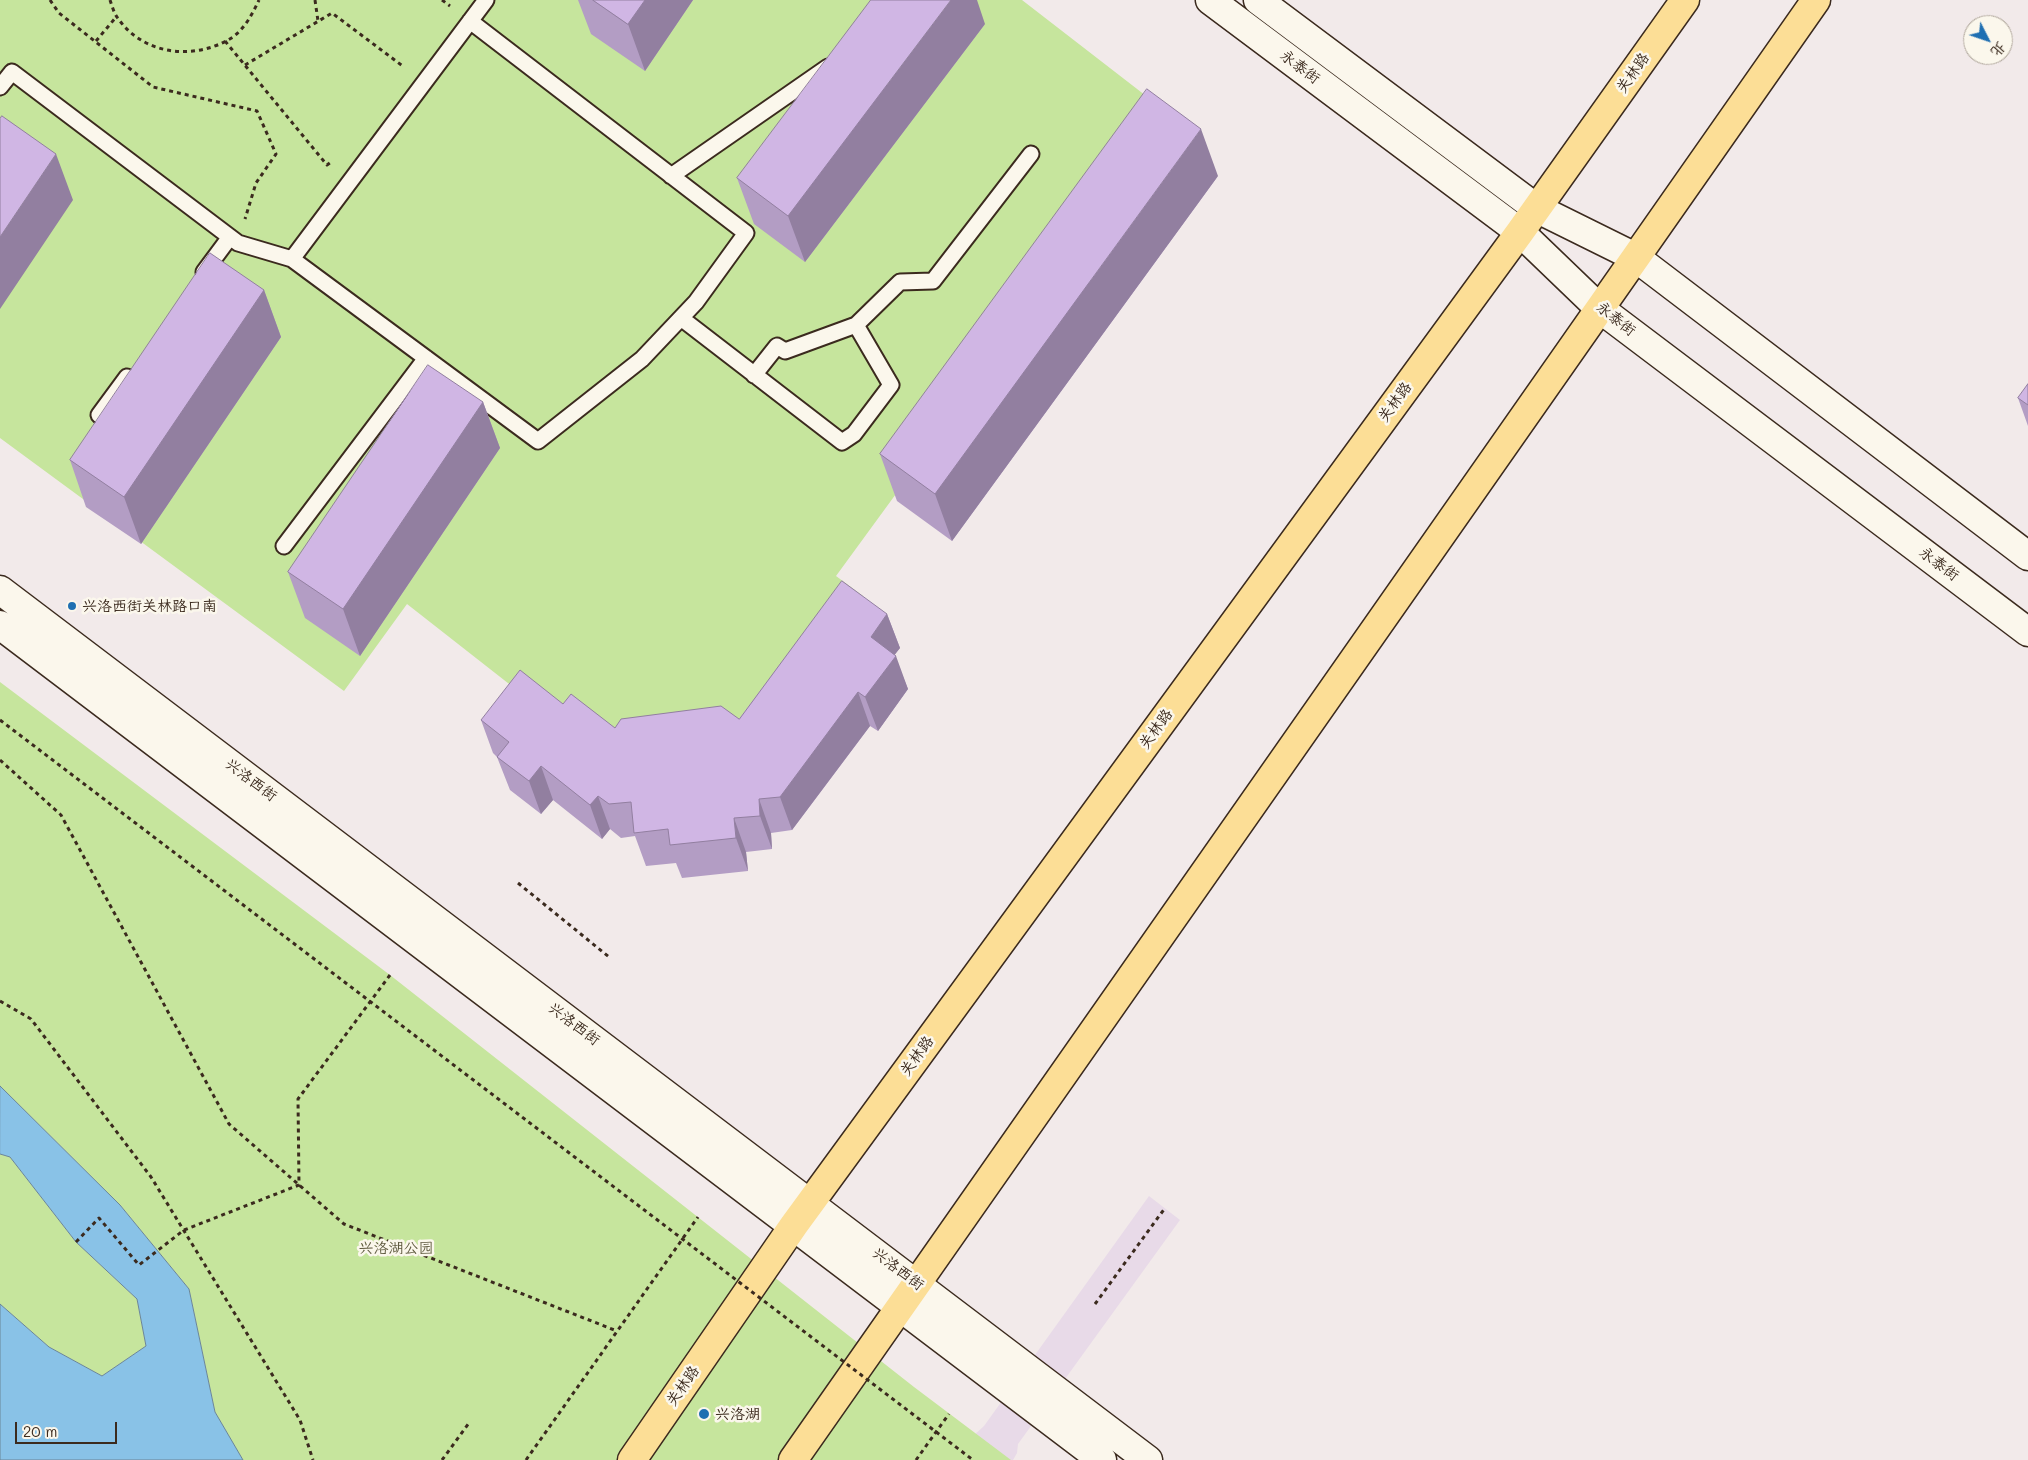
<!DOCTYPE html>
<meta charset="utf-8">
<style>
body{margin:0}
#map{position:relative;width:2028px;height:1460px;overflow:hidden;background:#f2eaea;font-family:Mali,"LXGW WenKai TC",sans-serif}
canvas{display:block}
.north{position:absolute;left:1963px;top:15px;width:50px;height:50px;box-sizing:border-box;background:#fbf7ec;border:1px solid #aea59a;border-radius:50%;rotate:131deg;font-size:14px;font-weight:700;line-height:20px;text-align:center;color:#3b2a1e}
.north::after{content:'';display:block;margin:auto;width:18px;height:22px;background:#1f6fb2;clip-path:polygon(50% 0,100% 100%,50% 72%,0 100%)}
.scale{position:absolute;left:15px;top:1422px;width:102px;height:22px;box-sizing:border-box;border:2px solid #3b2a1e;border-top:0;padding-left:6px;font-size:15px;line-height:18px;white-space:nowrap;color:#3b2a1e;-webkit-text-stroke:4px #fbf7ec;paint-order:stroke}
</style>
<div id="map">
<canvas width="2028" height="1460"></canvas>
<div class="north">北</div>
<div class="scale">20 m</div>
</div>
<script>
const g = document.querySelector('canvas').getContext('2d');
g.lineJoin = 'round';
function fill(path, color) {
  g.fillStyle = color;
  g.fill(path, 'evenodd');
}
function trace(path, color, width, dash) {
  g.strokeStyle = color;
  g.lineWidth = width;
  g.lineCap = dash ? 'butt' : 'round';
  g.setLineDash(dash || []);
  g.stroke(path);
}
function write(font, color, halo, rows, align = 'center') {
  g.font = font + ' Mali,"LXGW WenKai TC",sans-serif';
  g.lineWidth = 5;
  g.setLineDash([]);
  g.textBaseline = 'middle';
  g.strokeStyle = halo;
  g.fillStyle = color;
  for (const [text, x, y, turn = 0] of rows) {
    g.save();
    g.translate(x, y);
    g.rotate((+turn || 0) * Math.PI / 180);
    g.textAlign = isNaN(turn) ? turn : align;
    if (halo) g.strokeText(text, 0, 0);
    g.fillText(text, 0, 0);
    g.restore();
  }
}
fill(new Path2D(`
 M 1149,1196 L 1180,1220 L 1018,1444 L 1017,1453 L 1013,1460 L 961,1460 L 973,1436 L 984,1426 Z`), '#e8dae8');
fill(new Path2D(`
 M 0,0 L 1022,0 L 1172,116 L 836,576 L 863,596 L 748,747 L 630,751 L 527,698 L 407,604 L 344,691 L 0,438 Z
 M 0,682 L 390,975 L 914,1387 L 1011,1460 L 243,1460 L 215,1412 L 189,1289 L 120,1205 L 0,1086 Z
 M 0,1154 L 10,1157 L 76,1242 L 137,1299 L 146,1346 L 102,1376 L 49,1347 L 0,1304 Z`), '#c6e59d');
const water = new Path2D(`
 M 0,1086 L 120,1205 L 189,1289 L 215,1412 L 243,1460 L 0,1460 L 0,1304 L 49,1347 L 102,1376 L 146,1346 L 137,1299 L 76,1242 L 10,1157 L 0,1154 Z`);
fill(water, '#89c2e7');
trace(water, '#6a8597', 1);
const service = new Path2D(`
 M 470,21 L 746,233 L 696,302 L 642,359 L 538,441 L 292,259 C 357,173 421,86 486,0
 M 0,87 L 12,72 L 238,243 L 292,259
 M 671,176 L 828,67
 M 204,272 L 230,237
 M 681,318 L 842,442 L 854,434 L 891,385 L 856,325 L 785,351 L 777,346 L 754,375
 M 856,325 L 900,282 L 933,281 L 1031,154
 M 99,415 L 127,377
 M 284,546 L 426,358`);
const tertiary = new Path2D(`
 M 0,590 L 1148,1460
 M 0,625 L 1102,1460`);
const secondary = new Path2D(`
 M 1210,0 L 1520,232 L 1599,308 L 2028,632
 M 1258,0 L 1536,208 L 1635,257 L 2028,556`);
const primary = new Path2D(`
 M 632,1460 L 794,1225 L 1520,232 L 1685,0
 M 793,1460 L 1816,0`);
trace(service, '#3b2a1e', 19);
trace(tertiary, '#3b2a1e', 31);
trace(secondary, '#3b2a1e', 31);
trace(primary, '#3b2a1e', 31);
trace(new Path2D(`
 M 50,0 L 59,13 L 153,87 L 257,111 L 276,154 L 256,183 L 245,219
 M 110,0 C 112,6 114,13 117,17 C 143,56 196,61 233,37 C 245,28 253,13 259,0
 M 315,0 L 318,21
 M 442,0 L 450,6
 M 96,41 L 117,16
 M 225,41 L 327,165 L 331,162
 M 245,65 L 332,13 L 404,67
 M 0,760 L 61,815 L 229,1124 L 344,1224 L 617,1331
 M 518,883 L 609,957
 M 0,1001 L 31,1019 L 151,1177 L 300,1420 L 313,1460
 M 76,1242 L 99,1218 L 139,1265 L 184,1230 L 299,1185 L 298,1099 L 390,975
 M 1095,1304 L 1165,1208
 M 442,1460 L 469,1423
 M 526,1460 L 698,1217
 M 916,1460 L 949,1414`), '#3b2a1e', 3, [4, 4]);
trace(service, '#fbf7ec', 15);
trace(tertiary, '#fbf7ec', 28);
trace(secondary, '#fbf7ec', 28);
trace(primary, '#fcde96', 28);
trace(new Path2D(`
 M 0,720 L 973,1460`), '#3b2a1e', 3, [4, 4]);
fill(new Path2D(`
 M 578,0 L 693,0 L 645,71 L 591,34 Z
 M 985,24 L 805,262 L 754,224 L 737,178 Z
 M 1218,176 L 952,541 L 897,501 L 880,454 Z
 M 264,290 L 281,337 L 141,544 L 86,507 L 70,460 Z
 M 2028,384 L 2028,426 L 2018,398 Z
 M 483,402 L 500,448 L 360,656 L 305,618 L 288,572 Z
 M 887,614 L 900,648 L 894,655 L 908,689 L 878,731 L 870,726 L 792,830 L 771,833 L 772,849 L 746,852 L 748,871 L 682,878 L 676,863 L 646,866 L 635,836 L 621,838 L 610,829 L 602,839 L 553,800 L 541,814 L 510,790 L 497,757 L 493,753 L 481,720 L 563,704 L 615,728 L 739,719 Z`), '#b39dc4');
fill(new Path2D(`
 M 645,0 L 693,0 L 645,71 L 628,24 Z
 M 951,0 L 977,0 L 985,24 L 805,262 L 788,216 Z
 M 1201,129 L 1218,176 L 952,541 L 935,494 Z
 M 56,154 L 73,200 L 0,309 L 0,237 Z
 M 264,290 L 281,337 L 141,544 L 124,497 Z
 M 483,402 L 500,448 L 360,656 L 343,609 Z
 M 887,614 L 900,648 L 883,670 L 871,637 Z
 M 896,656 L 908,689 L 878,731 L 865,697 Z
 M 858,692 L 870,726 L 792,830 L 780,797 Z
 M 541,766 L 553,800 L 541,814 L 529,781 Z
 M 598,796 L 610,829 L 602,839 L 590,805 Z
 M 759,799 L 771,833 L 772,849 L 760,816 Z
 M 734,818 L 746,852 L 748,871 L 736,838 Z`), '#927fa0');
const building = new Path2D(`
 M 593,0 L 645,0 L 628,24 Z
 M 871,0 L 951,0 L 788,216 L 737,178 Z
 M 1147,89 L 1201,129 L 935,494 L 880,454 Z
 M 2,116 L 56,154 L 0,237 L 0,119 Z
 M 210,253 L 264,290 L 124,497 L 70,460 Z
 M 428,365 L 483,402 L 343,609 L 288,572 Z
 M 2028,384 L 2028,405 L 2018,398 Z
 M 842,581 L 887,614 L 871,637 L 896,656 L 865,697 L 858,692 L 780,797 L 759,799 L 760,816 L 734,818 L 736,838 L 670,845 L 668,829 L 634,833 L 631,802 L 609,804 L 598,796 L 590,805 L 541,766 L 529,781 L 497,757 L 509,742 L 481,720 L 520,670 L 563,704 L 571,694 L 615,728 L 621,719 L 721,706 L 739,719 Z`);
fill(building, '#d0b6e4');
trace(building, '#927fa0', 1);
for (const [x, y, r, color] of [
 [72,606,5,"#1f6fb2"],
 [704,1414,6,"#1f6fb2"]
]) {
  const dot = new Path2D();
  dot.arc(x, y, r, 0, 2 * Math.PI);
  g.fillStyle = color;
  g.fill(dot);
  trace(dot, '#fbf7ec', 2);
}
write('15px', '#3b2a1e', '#fbf7ec', [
 ["永泰街",1300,67,37],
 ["关林路",1633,73,-55],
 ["永泰街",1616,319,38],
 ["关林路",1395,402,-54],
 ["永泰街",1939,564,37],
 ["关林路",1156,729,-54],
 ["兴洛西街",251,780,37],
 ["兴洛西街",574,1024,37],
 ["关林路",917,1056,-54],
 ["兴洛西街",898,1269,37],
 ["关林路",683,1386,-55]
]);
write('15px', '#3b2a1e', '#fbf7ec', [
 ["兴洛西街关林路口南",82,606],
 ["兴洛湖",715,1414]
], 'left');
write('15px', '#5e593e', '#fbf7ec', [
 ["兴洛湖公园",396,1248]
]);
</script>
